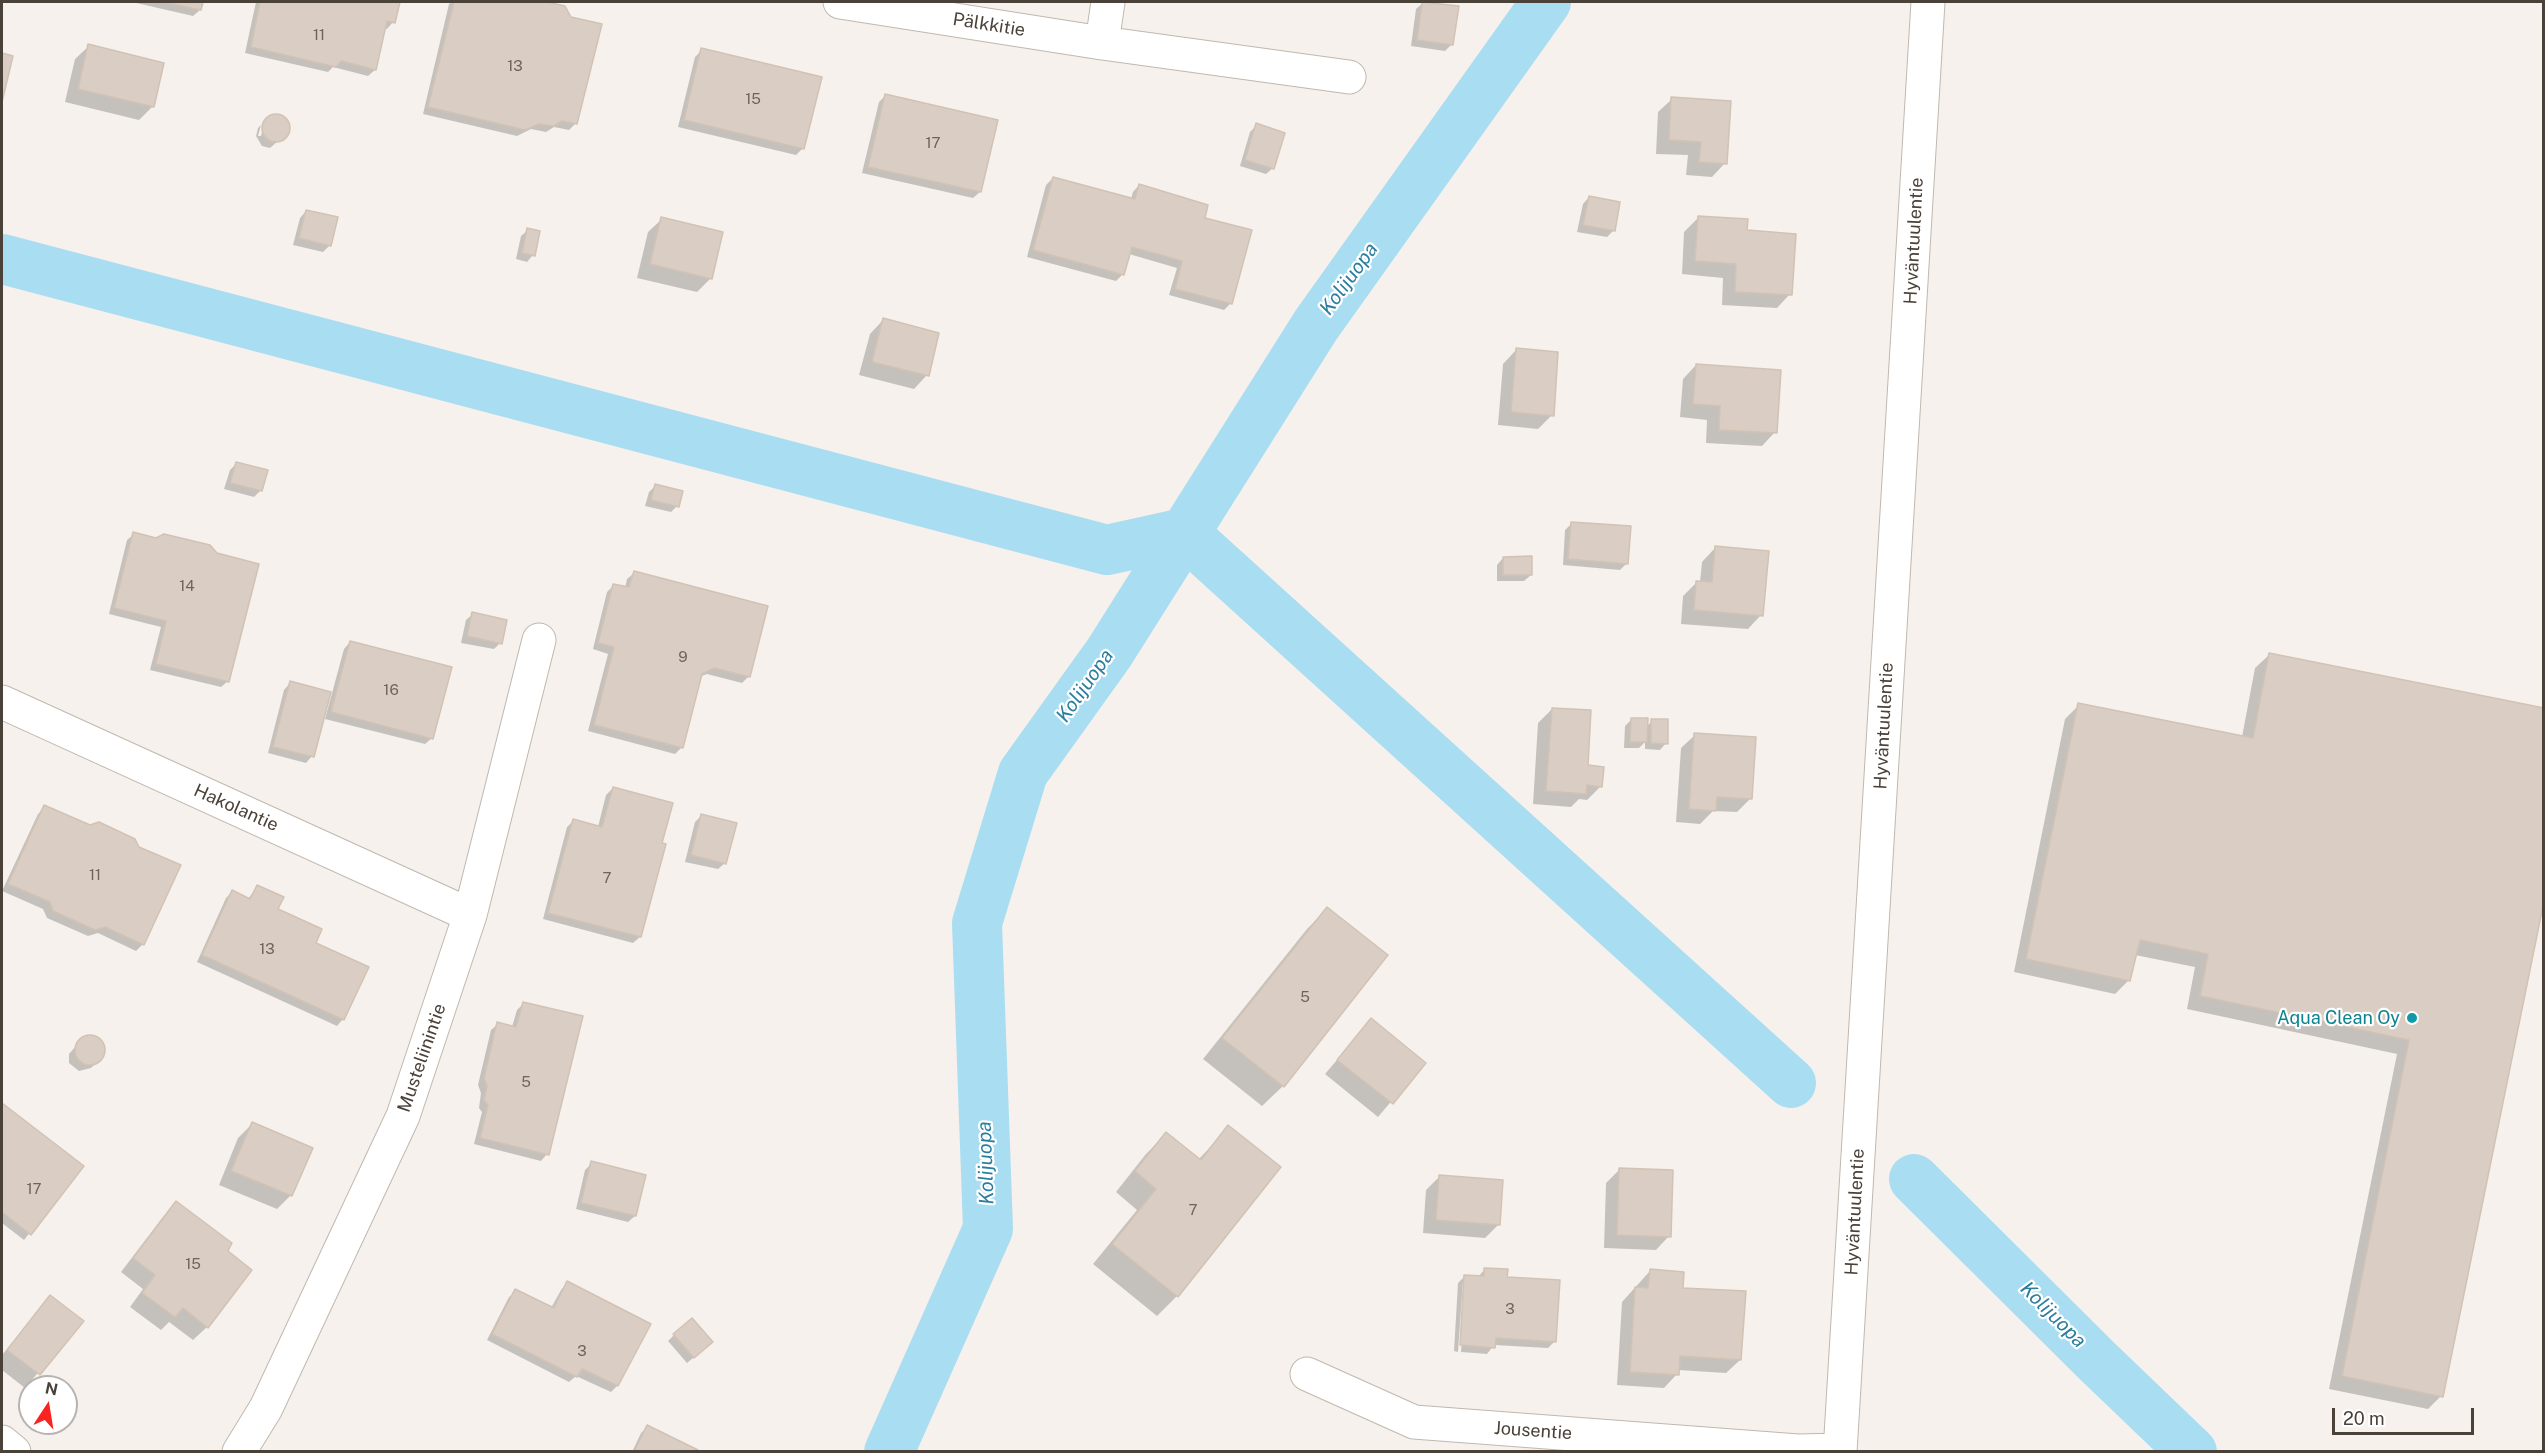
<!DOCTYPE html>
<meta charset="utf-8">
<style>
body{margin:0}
#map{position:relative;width:2545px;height:1453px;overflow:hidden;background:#f6f1ec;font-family:"Public Sans",sans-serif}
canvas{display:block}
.frame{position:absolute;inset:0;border:3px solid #4a4139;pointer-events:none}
.north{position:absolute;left:18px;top:1375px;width:60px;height:60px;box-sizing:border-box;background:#fff;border:2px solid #b7b3b0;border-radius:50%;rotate:12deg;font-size:16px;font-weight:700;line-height:24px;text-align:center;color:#4a4139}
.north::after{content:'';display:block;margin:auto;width:21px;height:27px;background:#f9231f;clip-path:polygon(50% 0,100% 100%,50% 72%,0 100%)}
.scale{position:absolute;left:2332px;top:1408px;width:142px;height:27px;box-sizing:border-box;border:3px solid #4a4139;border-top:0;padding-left:8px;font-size:18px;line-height:21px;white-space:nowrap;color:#4a4139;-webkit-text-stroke:4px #fff;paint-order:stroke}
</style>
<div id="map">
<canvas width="2545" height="1453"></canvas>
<div class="frame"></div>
<div class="north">N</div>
<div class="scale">20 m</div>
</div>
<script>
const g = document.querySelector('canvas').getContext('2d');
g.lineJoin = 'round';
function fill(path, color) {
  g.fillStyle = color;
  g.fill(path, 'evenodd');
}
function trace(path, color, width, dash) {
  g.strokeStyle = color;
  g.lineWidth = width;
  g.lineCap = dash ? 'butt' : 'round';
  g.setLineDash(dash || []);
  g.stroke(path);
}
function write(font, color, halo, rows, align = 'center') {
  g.font = font + ' "Public Sans",sans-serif';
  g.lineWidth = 4.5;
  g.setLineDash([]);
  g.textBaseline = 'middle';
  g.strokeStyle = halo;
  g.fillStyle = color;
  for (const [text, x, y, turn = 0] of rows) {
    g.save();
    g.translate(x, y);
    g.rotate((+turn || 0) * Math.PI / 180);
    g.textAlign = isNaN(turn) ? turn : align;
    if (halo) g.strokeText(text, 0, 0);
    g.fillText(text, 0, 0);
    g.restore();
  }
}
fill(new Path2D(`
 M 132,2 L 202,2 L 200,10 L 193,16 Z
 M 256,2 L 398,2 L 393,22 L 387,29 L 384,28 L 375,70 L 368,76 L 333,67 L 328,72 L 245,53 Z
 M 452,2 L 479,3 L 502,2 L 514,5 L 518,2 L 541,2 L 564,8 L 575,124 L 569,130 L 554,127 L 546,132 L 531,129 L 517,136 L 423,114 L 449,4 Z
 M 1423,3 L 1452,44 L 1445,51 L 1411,46 L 1416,9 Z
 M 89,46 L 153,106 L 139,120 L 65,102 L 75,59 Z
 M 702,50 L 803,148 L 796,155 L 678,127 L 695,57 Z
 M 2,55 L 11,57 L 2,95 Z
 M 885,96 L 980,192 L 973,198 L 862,173 L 879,102 Z
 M 1672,99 L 1725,163 L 1712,177 L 1686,175 L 1688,155 L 1656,154 L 1658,112 Z
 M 276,116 L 284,119 L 288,125 L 287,133 L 270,148 L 262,146 L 256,136 L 258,128 L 261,125 L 258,136 L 261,136 L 264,123 Z
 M 1257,125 L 1273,168 L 1266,174 L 1240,166 L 1250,132 Z
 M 1053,178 L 1131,199 L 1133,192 L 1139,185 L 1203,219 L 1231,303 L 1224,310 L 1169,295 L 1177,268 L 1129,254 L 1123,274 L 1116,281 L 1027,257 L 1046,185 Z
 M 1589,197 L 1613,231 L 1607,237 L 1577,232 L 1583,204 Z
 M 306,211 L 330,245 L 323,252 L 293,245 L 300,218 Z
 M 1698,218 L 1746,232 L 1790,294 L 1777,308 L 1722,305 L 1723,278 L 1682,274 L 1684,232 Z
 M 662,219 L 711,278 L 697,292 L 637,278 L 648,232 Z
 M 528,230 L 533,255 L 527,262 L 516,259 L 521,236 Z
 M 883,320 L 927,375 L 914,389 L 859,375 L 870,334 Z
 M 1516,350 L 1552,415 L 1538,429 L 1498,425 L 1503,364 Z
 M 1696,365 L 1775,432 L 1762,446 L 1706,443 L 1707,420 L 1680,417 L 1683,379 Z
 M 236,464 L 261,490 L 254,497 L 224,489 L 230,470 Z
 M 656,485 L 677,506 L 671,512 L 645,506 L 649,492 Z
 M 1572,523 L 1627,563 L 1620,570 L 1563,565 L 1565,530 Z
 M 134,534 L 228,681 L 221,687 L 150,670 L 161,627 L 109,614 L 127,540 Z
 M 1715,548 L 1761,615 L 1748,629 L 1681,624 L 1683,596 L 1697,582 L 1700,582 L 1702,562 Z
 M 1503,558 L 1531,575 L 1524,581 L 1497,581 L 1497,565 Z
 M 634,573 L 749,676 L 742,683 L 707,674 L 699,677 L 682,747 L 675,754 L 588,731 L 608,654 L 593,649 L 607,592 L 614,585 L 625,588 L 627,579 Z
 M 473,614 L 500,643 L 494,649 L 461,643 L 466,620 Z
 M 350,642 L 432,738 L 425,744 L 325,719 L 344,649 Z
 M 2269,655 L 2544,710 L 2441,1396 L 2428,1409 L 2329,1389 L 2397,1054 L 2187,1009 L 2195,967 L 2135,955 L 2129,980 L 2115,994 L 2014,972 L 2065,719 L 2079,705 L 2242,737 L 2255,668 Z
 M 290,683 L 312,756 L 306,763 L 268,753 L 284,690 Z
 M 1552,709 L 1601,786 L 1587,800 L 1579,799 L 1571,807 L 1533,804 L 1538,723 Z
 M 1632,719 L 1646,727 L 1652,721 L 1666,743 L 1660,750 L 1645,749 L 1645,742 L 1639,748 L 1624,748 L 1625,726 Z
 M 1695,735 L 1751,798 L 1737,812 L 1713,811 L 1700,824 L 1676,822 L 1681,748 Z
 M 613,788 L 640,937 L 633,943 L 543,919 L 567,827 L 574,820 L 598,827 L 606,795 Z
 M 45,807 L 179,866 L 143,944 L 136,951 L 98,933 L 88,936 L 47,918 L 43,909 L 2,891 L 38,814 Z
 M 702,815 L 725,863 L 718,869 L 685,862 L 695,822 Z
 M 257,887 L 276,910 L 314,944 L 343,1019 L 337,1026 L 197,962 L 226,898 L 232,892 L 248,899 Z
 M 1327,909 L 1283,1086 L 1262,1106 L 1203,1059 L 1307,929 Z
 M 524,1003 L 547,1154 L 541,1161 L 474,1144 L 482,1112 L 479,1108 L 481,1093 L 478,1085 L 491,1030 L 498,1024 L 512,1027 L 517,1010 Z
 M 1371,1020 L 1424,1063 L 1378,1117 L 1325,1074 Z
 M 91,1036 L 99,1040 L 103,1049 L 98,1061 L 91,1068 L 79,1071 L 69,1063 L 69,1054 L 82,1039 Z
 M 2,1105 L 82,1167 L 24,1240 L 2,1223 Z
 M 252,1124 L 291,1195 L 277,1209 L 219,1185 L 238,1138 Z
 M 1229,1127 L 1177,1296 L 1157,1316 L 1093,1264 L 1137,1210 L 1116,1192 L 1146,1154 L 1166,1134 L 1198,1160 Z
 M 592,1163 L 635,1216 L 628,1222 L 576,1209 L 585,1170 Z
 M 1620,1169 L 1669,1236 L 1656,1250 L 1604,1248 L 1606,1183 Z
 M 1439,1177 L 1499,1224 L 1485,1238 L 1423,1233 L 1426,1190 Z
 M 176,1203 L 207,1327 L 193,1340 L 169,1322 L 161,1330 L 130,1307 L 143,1289 L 121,1272 L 163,1217 Z
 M 1485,1269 L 1506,1279 L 1555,1341 L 1548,1348 L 1494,1345 L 1487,1354 L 1461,1352 L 1466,1281 L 1463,1281 L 1458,1352 L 1454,1351 L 1458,1283 L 1465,1276 L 1478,1277 Z
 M 1650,1271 L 1681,1289 L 1740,1360 L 1726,1373 L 1678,1370 L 1677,1374 L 1664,1388 L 1617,1385 L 1622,1302 Z
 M 567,1283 L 617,1386 L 611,1392 L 576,1376 L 569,1382 L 487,1340 L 509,1297 L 516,1291 L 551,1308 L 561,1290 Z
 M 51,1297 L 82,1321 L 25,1388 L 2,1370 L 2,1355 Z
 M 674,1335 L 705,1348 L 687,1363 L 668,1341 Z
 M 647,1427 L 696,1452 L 632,1452 L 641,1433 Z`), '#0003');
trace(new Path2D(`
 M 2,259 L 1107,550 L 1184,533 L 1791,1083
 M 1914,1179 L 2096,1360 L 2192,1452
 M 889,1452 L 988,1229 L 977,923 L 1023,773 L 1109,653 L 1316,325 L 1546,2`), '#a9ddf1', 50);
const building = new Path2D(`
 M 164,2 L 203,2 L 201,10 Z
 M 260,2 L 400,2 L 395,23 L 387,21 L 376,70 L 341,61 L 336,67 L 251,47 Z
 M 454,2 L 547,2 L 565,6 L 571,17 L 602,24 L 577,124 L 562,121 L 554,126 L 539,124 L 525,130 L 428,107 Z
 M 1422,2 L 1459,6 L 1453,45 L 1417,40 Z
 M 88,44 L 164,63 L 154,107 L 78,89 Z
 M 701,48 L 822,77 L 804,149 L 684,120 Z
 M 2,53 L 13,56 L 2,102 Z
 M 885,94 L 998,120 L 981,192 L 868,167 Z
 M 1671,97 L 1731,101 L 1727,164 L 1699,162 L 1701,142 L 1669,140 Z
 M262 128a14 14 0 1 1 28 0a14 14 0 1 1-28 0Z
 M 1256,123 L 1285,133 L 1274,169 L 1245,160 Z
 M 1053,177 L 1135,199 L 1139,184 L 1208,205 L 1205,218 L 1252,230 L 1232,304 L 1175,289 L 1182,261 L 1132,247 L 1124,275 L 1033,250 Z
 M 1589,196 L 1620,202 L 1615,231 L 1583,225 Z
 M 306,210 L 338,217 L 331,246 L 299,238 Z
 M 1698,216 L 1748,219 L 1747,230 L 1796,234 L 1792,295 L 1735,292 L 1736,264 L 1695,261 Z
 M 661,217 L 723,232 L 712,279 L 650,264 Z
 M 527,228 L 540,231 L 535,256 L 522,253 Z
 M 883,318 L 939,333 L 929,376 L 872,362 Z
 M 1516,348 L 1558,352 L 1554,416 L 1511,412 Z
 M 1696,364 L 1781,370 L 1777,433 L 1719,430 L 1720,406 L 1693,404 Z
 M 236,462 L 268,470 L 262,491 L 230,483 Z
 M 655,484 L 683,491 L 679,507 L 651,500 Z
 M 1571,522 L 1631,526 L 1628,564 L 1568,559 Z
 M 133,532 L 156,538 L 164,534 L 210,545 L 217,553 L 259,564 L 229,682 L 156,664 L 166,621 L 114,608 Z
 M 1715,546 L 1769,551 L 1763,616 L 1694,610 L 1696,581 L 1712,582 Z
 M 1532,556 L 1532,575 L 1503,575 L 1503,557 Z
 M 634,571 L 768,606 L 750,677 L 714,668 L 702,674 L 683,748 L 594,725 L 614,647 L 598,643 L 613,584 L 629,587 Z
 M 472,612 L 507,620 L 502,644 L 467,636 Z
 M 350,641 L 452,667 L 433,739 L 331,712 Z
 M 2269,653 L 2544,708 L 2544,901 L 2443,1397 L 2342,1376 L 2409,1040 L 2200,996 L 2208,954 L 2140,940 L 2130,981 L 2026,959 L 2078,703 L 2253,738 Z
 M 290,681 L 331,692 L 314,757 L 273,747 Z
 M 1552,708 L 1591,710 L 1588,765 L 1604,767 L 1602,787 L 1587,785 L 1586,794 L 1546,791 Z
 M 1631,718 L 1648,718 L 1647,742 L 1630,742 Z
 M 1651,719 L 1668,719 L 1668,744 L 1651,743 Z
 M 1694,733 L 1756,737 L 1752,799 L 1717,797 L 1716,811 L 1689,809 Z
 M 613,787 L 673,803 L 662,843 L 666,844 L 641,937 L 548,913 L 573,819 L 602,827 Z
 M 44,805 L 90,825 L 99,822 L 135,839 L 139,847 L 181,865 L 144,945 L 105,927 L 95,930 L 53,911 L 50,902 L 8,884 Z
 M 701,814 L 737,823 L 726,864 L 691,855 Z
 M 257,885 L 284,897 L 278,909 L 322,929 L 316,943 L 369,967 L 344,1020 L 202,955 L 232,890 L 250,899 Z
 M 1327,907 L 1388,955 L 1284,1087 L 1222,1038 Z
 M 523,1002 L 583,1016 L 549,1155 L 480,1138 L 488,1105 L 484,1100 L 487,1086 L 484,1078 L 497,1022 L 516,1027 Z
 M 1371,1018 L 1426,1063 L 1393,1104 L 1337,1060 Z
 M75 1050a15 15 0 1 1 30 0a15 15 0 1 1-30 0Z
 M 2,1103 L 84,1166 L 31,1235 L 2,1212 Z
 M 252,1122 L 313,1148 L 292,1196 L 231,1171 Z
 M 1228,1125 L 1281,1167 L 1178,1297 L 1112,1244 L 1156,1189 L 1135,1171 L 1166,1132 L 1201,1160 Z
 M 591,1161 L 646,1175 L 636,1216 L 581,1203 Z
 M 1619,1168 L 1673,1170 L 1671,1237 L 1617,1235 Z
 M 1439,1175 L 1503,1180 L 1500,1225 L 1436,1220 Z
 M 176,1201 L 232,1243 L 228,1251 L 252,1270 L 208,1328 L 183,1308 L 175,1317 L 142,1293 L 155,1275 L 133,1258 Z
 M 1484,1268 L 1508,1269 L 1507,1277 L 1560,1280 L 1556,1342 L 1496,1338 L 1495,1348 L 1460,1345 L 1464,1275 L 1484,1276 Z
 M 1650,1269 L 1684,1272 L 1683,1288 L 1746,1291 L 1741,1360 L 1680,1356 L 1679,1375 L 1630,1372 L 1635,1287 L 1648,1288 Z
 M 567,1281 L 651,1324 L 618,1386 L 582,1369 L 577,1377 L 492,1334 L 515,1289 L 554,1308 Z
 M 50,1295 L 84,1321 L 40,1375 L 7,1350 Z
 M 692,1318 L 713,1342 L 694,1358 L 673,1334 Z
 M 647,1425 L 698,1450 L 698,1452 L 634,1452 Z`);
fill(building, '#dacec4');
trace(building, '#d2c2b4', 1.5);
const minor = new Path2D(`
 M 840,2 L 1102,43 L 1108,2
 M 1102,43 L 1349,77
 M 2,702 L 470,915
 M 1307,1374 L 1414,1422 L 1798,1451 L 1840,1450
 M 2,1442 L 14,1452
 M 239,1452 L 266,1408 L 403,1116 L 470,915 L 539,640
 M 1840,1452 L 1928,2`);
trace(minor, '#c1b8ae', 35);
trace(minor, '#fff', 33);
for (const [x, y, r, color] of [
 [2412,1018,6,"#0f9aa8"]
]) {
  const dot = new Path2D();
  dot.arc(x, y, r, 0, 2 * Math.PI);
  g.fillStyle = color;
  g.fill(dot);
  trace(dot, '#fff', 2);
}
write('15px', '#6e645c', null, [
 ["11",319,35],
 ["13",515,66],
 ["15",753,99],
 ["17",933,143],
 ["14",187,586],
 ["9",683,657],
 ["16",391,690],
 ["11",95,875],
 ["7",607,878],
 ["13",267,949],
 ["5",1305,997],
 ["5",526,1082],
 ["17",34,1189],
 ["7",1193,1210],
 ["15",193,1264],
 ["3",1510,1309],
 ["3",582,1351]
]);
write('18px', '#4a4139', '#fff', [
 ["Pälkkitie",989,25,9],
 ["Hyväntuulentie",1914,241,-87],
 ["Hyväntuulentie",1884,726,-87],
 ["Hakolantie",236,808,24],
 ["Musteliinintie",422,1058,-71],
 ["Hyväntuulentie",1855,1212,-87],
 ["Jousentie",1533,1431,4]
]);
write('18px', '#0d838f', '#fff', [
 ["Aqua Clean Oy",2400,1018]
], 'right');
write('italic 20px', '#2c7e9e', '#fff', [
 ["Kolijuopa",1349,279,-54],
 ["Kolijuopa",1085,686,-55],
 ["Kolijuopa",986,1163,-92],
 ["Kolijuopa",2053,1315,45]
]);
</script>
